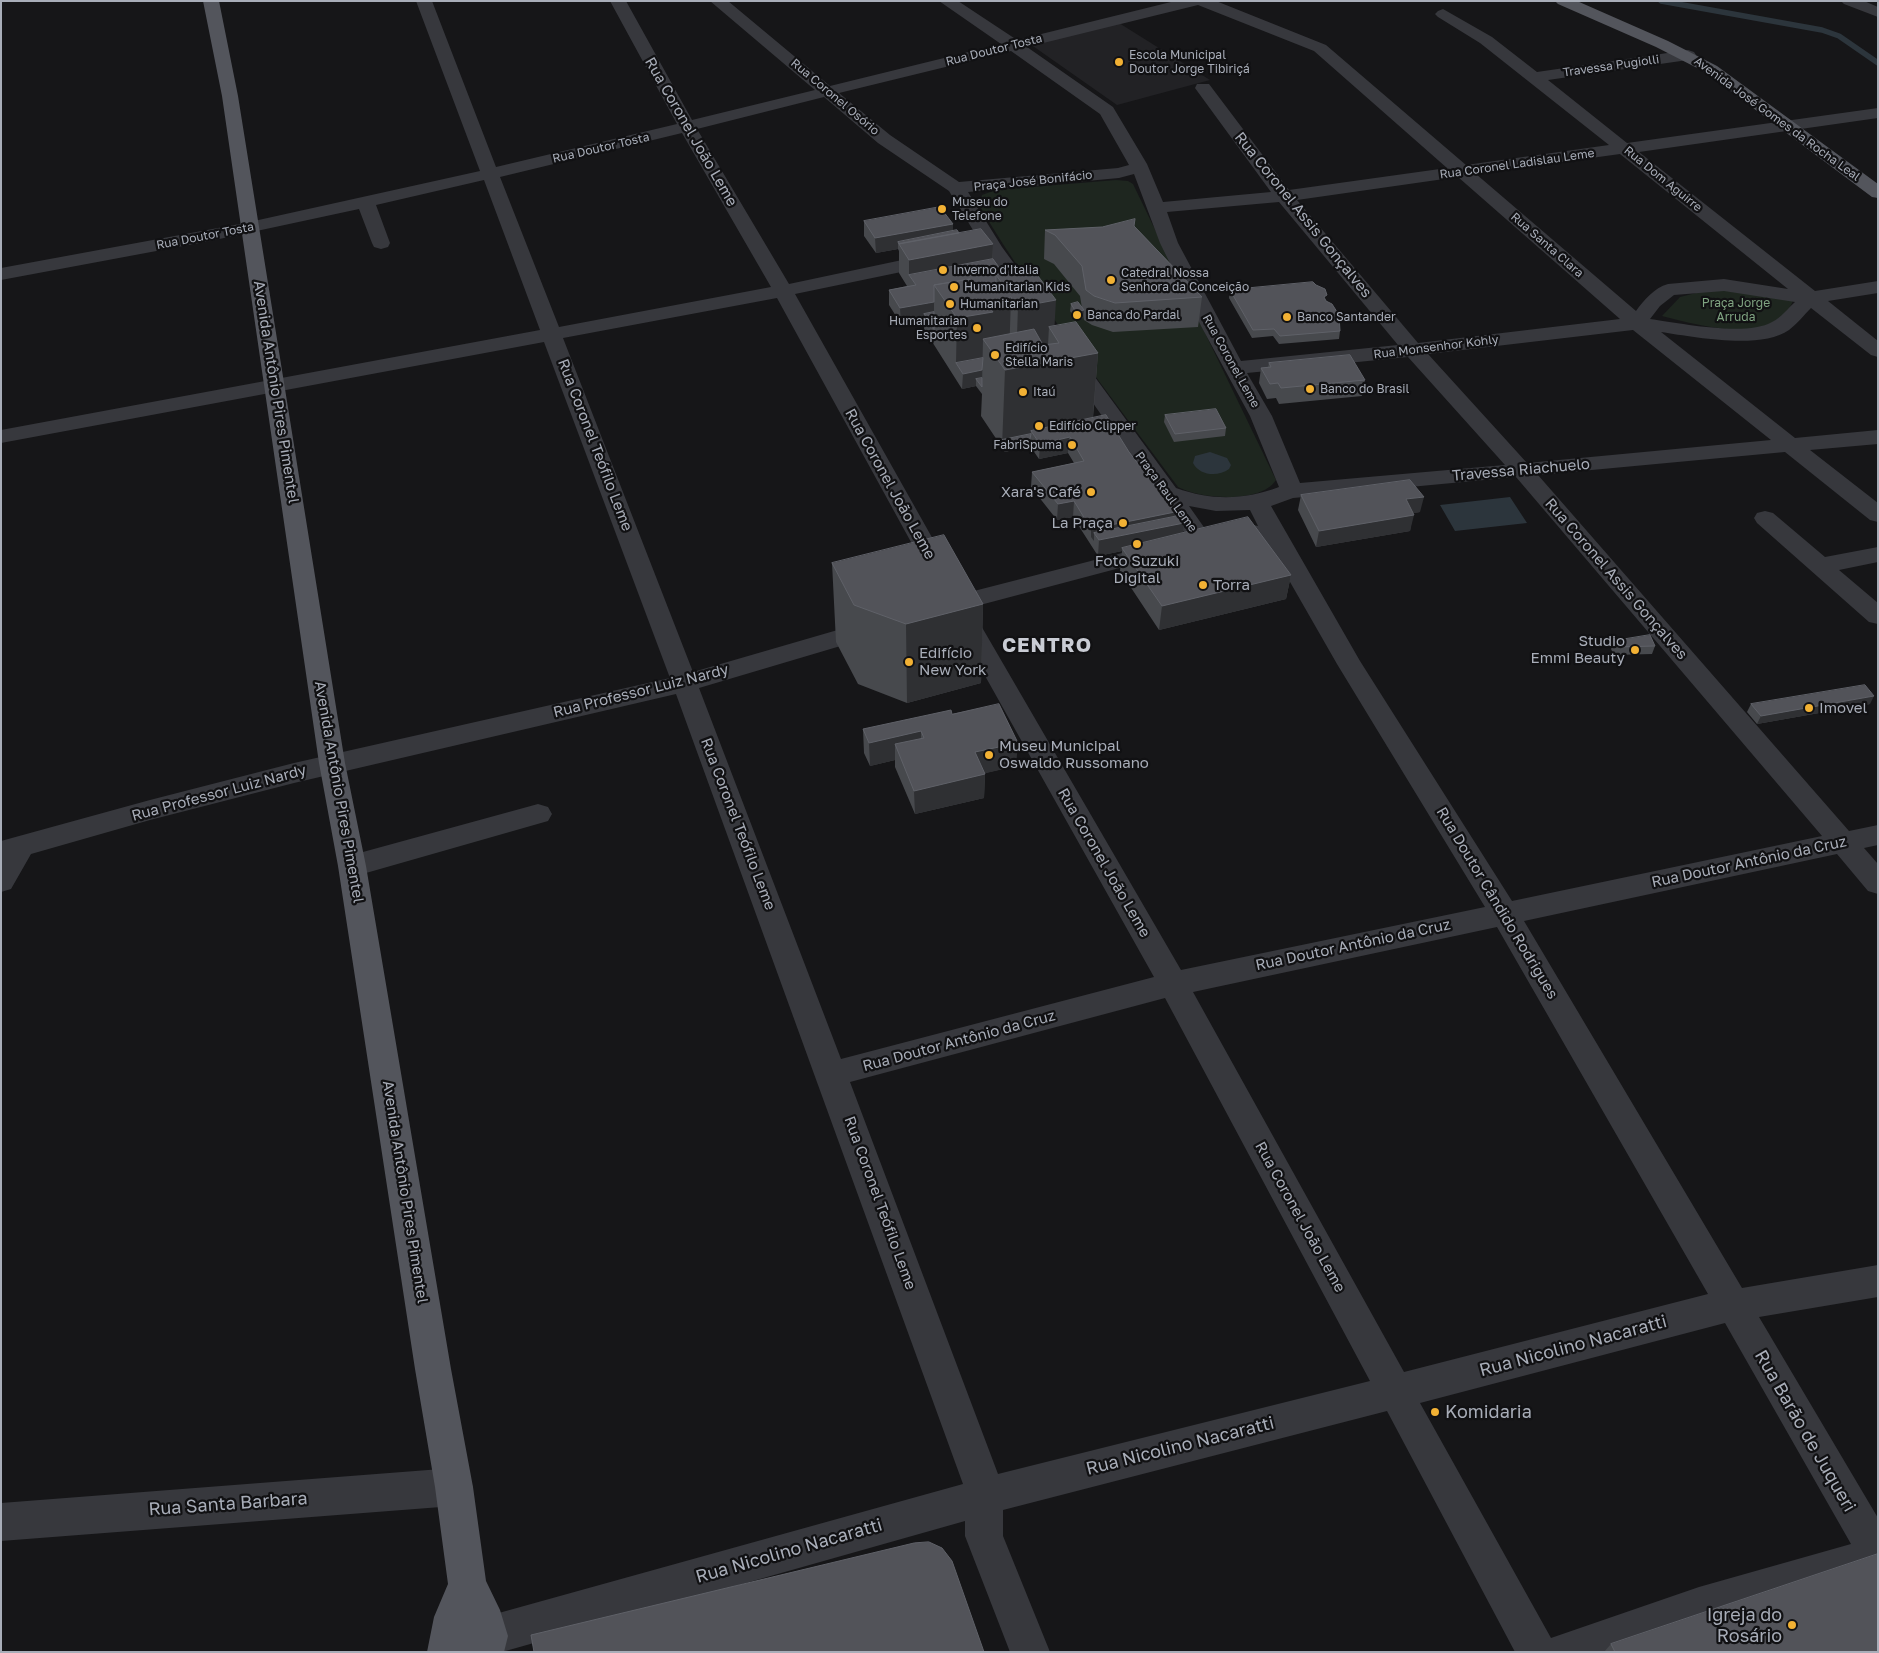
<!DOCTYPE html>
<meta charset="utf-8">
<style>
body{margin:0}
#map{position:relative;width:1879px;height:1653px;overflow:hidden;background:#161618;font-family:"Golos Text",sans-serif}
canvas{display:block}
.frame{position:absolute;inset:0;border:2px solid #a8adb8;pointer-events:none}
</style>
<div id="map">
<canvas width="1879" height="1653"></canvas>
<div class="frame"></div>
</div>
<script>
const g = document.querySelector('canvas').getContext('2d');
g.lineJoin = 'round';
function fill(path, color) {
  g.fillStyle = color;
  g.fill(path, 'evenodd');
}
function trace(path, color, width, dash) {
  g.strokeStyle = color;
  g.lineWidth = width;
  g.lineCap = dash ? 'butt' : 'round';
  g.setLineDash(dash || []);
  g.stroke(path);
}
function write(font, color, halo, rows, align = 'center') {
  g.font = font + ' "Golos Text",sans-serif';
  g.lineWidth = 4.5;
  g.setLineDash([]);
  g.textBaseline = 'middle';
  g.strokeStyle = halo;
  g.fillStyle = color;
  for (const [text, x, y, turn = 0] of rows) {
    g.save();
    g.translate(x, y);
    g.rotate((+turn || 0) * Math.PI / 180);
    g.textAlign = isNaN(turn) ? turn : align;
    if (halo) g.strokeText(text, 0, 0);
    g.fillText(text, 0, 0);
    g.restore();
  }
}
fill(new Path2D(`
 M 1119,23 L 1210,80 L 1117,105 L 1030,44 Z`), '#222225');
fill(new Path2D(`
 M 1116,180 L 1128,181 L 1133,184 L 1276,480 C 1261,504 1200,499 1178,487 C 1110,395 1039,305 980,207 L 982,195 L 996,190 Z
 M 1712,289 L 1793,298 C 1793,305 1788,309 1784,314 C 1759,343 1694,324 1662,316 L 1680,297 Z`), '#1e261f');
fill(new Path2D(`
 M 1210,452 L 1227,458 L 1231,465 L 1229,469 C 1218,477 1200,476 1193,463 L 1195,456 Z
 M 1510,497 L 1527,523 L 1455,531 L 1440,505 Z`), '#2c353c');
trace(new Path2D(`
 M 1661,1 L 1822,30 L 1839,36 L 1878,63`), '#2c353c', 5.5);
fill(new Path2D(`
 M 416,1 L 432,1 L 496,167 L 677,124 L 610,1 L 626,1 L 692,120 L 815,90 L 710,1 L 728,1 L 830,86 L 1001,44 L 939,1 L 958,1 L 1017,40 L 1175,1 L 1216,1 L 1326,45 L 1466,165 L 1609,145 L 1480,43 L 1438,17 L 1435,14 L 1438,11 L 1443,9 L 1492,37 L 1537,72 L 1688,50 L 1694,52 L 1696,55 L 1694,58 L 1688,60 L 1548,80 L 1627,143 L 1878,108 L 1878,118 L 1639,152 L 1815,291 L 1878,281 L 1878,293 L 1828,301 L 1878,341 L 1878,357 L 1871,355 L 1811,308 C 1804,315 1797,324 1789,330 C 1761,350 1694,337 1661,332 L 1795,438 L 1878,430 L 1878,444 L 1810,450 L 1878,503 L 1878,522 L 1870,520 L 1785,452 L 1538,475 L 1849,831 L 1878,825 L 1878,845 L 1864,848 L 1878,864 L 1878,894 L 1868,891 L 1837,854 L 1524,921 L 1742,1288 L 1878,1265 L 1878,1297 L 1759,1317 L 1878,1518 L 1878,1574 L 1699,1625 L 1622,1652 L 1515,1652 L 1387,1411 L 1003,1510 L 1003,1536 L 1050,1652 L 1010,1652 L 965,1536 L 965,1521 L 502,1652 L 478,1652 L 474,1650 L 468,1636 L 474,1622 L 488,1616 L 963,1484 L 676,694 L 294,783 L 150,820 L 31,854 L 11,889 L 1,892 L 1,841 L 150,800 L 294,763 L 670,678 L 544,342 L 1,443 L 1,430 L 540,330 L 484,180 L 376,205 L 390,243 L 388,247 L 381,249 L 374,247 L 372,243 L 359,209 L 210,241 L 1,280 L 1,268 L 245,223 L 480,171 ZM 1198,5 L 1314,51 L 1447,168 L 1289,190 L 1209,84 L 1197,84 L 1195,88 L 1271,192 L 1163,202 L 1147,164 L 1113,107 L 1027,47 ZM 1011,51 L 1100,114 L 1129,165 L 1118,168 L 959,182 L 890,135 L 839,93 ZM 824,97 L 878,143 L 949,191 L 984,248 L 1025,306 L 1032,308 L 1039,306 L 1042,302 L 1002,247 L 968,192 L 1119,178 L 1134,174 L 1160,243 L 1201,326 L 1250,416 L 1279,487 C 1243,500 1213,501 1176,488 L 1081,358 L 1074,356 L 1067,358 L 1064,362 L 1193,545 L 1201,547 L 1209,545 L 1213,540 L 1189,506 L 1216,511 L 1250,510 L 1258,526 L 1238,522 L 1216,526 L 1212,531 L 1216,536 L 1224,538 L 1247,538 L 1270,547 L 1337,664 L 1485,907 L 1181,970 L 976,617 L 973,611 L 965,609 L 1165,556 L 1169,551 L 1165,546 L 1157,544 L 935,601 L 932,607 L 935,613 L 944,615 L 955,612 L 952,617 L 1154,977 L 841,1059 L 699,688 L 881,634 L 884,628 L 881,622 L 872,620 L 693,672 L 563,338 L 777,298 L 928,573 L 932,578 L 940,581 L 948,578 L 952,573 L 795,294 L 935,265 L 942,263 L 945,259 L 942,255 L 935,253 L 789,284 L 697,129 ZM 682,133 L 771,287 L 559,327 L 500,177 ZM 1620,154 L 1788,289 L 1724,279 L 1668,284 C 1654,288 1644,300 1636,311 L 1476,174 ZM 1458,177 L 1620,319 L 1418,343 L 1297,200 ZM 1279,202 L 1398,345 L 1241,361 L 1178,243 L 1167,212 ZM 1724,291 L 1795,302 C 1788,308 1781,318 1772,322 C 1746,337 1680,323 1650,319 L 1660,306 L 1674,295 ZM 1633,330 L 1771,440 L 1527,463 L 1428,354 ZM 1408,357 L 1505,465 L 1300,483 L 1272,416 L 1247,373 ZM 1516,477 L 1822,836 L 1512,901 L 1360,661 L 1271,506 L 1293,498 ZM 1497,927 L 1708,1294 L 1404,1372 L 1193,992 ZM 1165,998 L 1370,1381 L 998,1474 L 850,1082 ZM 1725,1323 L 1851,1544 L 1699,1587 L 1551,1638 L 1420,1403 Z
 M 1841,1 L 1864,1 L 1878,7 L 1878,17 L 1844,4 Z
 M 1765,511 L 1773,513 L 1825,557 L 1878,547 L 1878,562 L 1839,570 L 1878,603 L 1878,624 L 1869,622 L 1757,523 L 1754,518 L 1757,513 Z
 M 538,804 L 548,807 L 552,814 L 548,821 L 352,877 L 342,874 L 338,866 L 342,858 L 352,855 Z
 M 454,1468 L 467,1474 L 473,1487 L 467,1500 L 454,1506 L 1,1541 L 1,1503 Z`), '#37383d');
fill(new Path2D(`
 M 203,1 L 219,1 L 238,96 L 345,763 L 366,866 L 451,1369 L 473,1487 L 486,1581 L 500,1610 L 508,1636 L 504,1652 L 427,1652 L 434,1617 L 448,1584 L 435,1487 L 415,1369 L 338,866 L 319,763 L 222,96 Z
 M 1555,1 L 1577,1 L 1668,41 L 1717,66 L 1878,184 L 1878,198 L 1872,197 L 1705,72 L 1656,47 L 1558,4 Z`), '#53555c');
fill(new Path2D(`
 M 864,221 L 953,224 L 953,231 L 993,244 L 993,259 L 1003,273 L 1055,326 L 1098,353 L 1093,418 L 1129,452 L 1175,512 L 1175,517 L 1184,523 L 1182,533 L 1291,575 L 1286,599 L 1159,630 L 1120,571 L 1122,551 L 1098,556 L 1073,517 L 1057,520 L 1031,487 L 1032,472 L 1074,463 L 1068,453 L 1039,459 L 1030,446 L 1005,452 L 981,416 L 982,394 L 976,386 L 962,389 L 924,329 L 924,319 L 901,324 L 889,305 L 889,290 L 907,286 L 899,273 L 899,251 L 898,249 L 876,253 L 864,236 Z
 M 1134,226 L 1202,297 L 1198,327 L 1113,332 L 1092,325 L 1084,320 L 1083,315 L 1083,318 L 1076,319 L 1070,311 L 1071,304 L 1082,308 L 1080,296 L 1054,264 L 1044,259 L 1045,230 Z
 M 1230,290 L 1326,301 L 1340,331 L 1339,339 L 1279,344 L 1273,336 L 1252,338 L 1229,298 Z
 M 1269,363 L 1365,380 L 1362,396 L 1279,404 L 1276,398 L 1267,399 L 1259,383 L 1261,368 L 1268,367 Z
 M 1165,415 L 1226,428 L 1225,436 L 1174,442 L 1164,422 Z
 M 1301,495 L 1420,512 L 1413,513 L 1410,531 L 1316,547 L 1298,510 Z
 M 832,563 L 983,604 L 981,683 L 907,703 L 858,684 L 836,642 Z
 M 1614,641 L 1655,646 L 1652,654 L 1614,655 L 1611,649 Z
 M 1751,704 L 1870,704 L 1757,724 L 1747,712 Z
 M 952,714 L 1016,766 L 985,773 L 984,798 L 915,814 L 895,767 L 895,760 L 870,766 L 864,753 L 863,729 Z
 M 1611,1644 L 1878,1652 L 1604,1652 Z`), '#47494d');
fill(new Path2D(`
 M 953,224 L 953,239 L 898,242 L 898,249 L 876,253 L 875,238 Z
 M 993,244 L 992,274 L 916,285 L 909,275 L 909,260 Z
 M 1011,297 L 1009,358 L 983,339 L 982,385 L 976,379 L 976,386 L 962,389 L 963,374 L 956,363 L 957,318 L 986,302 Z
 M 1056,300 L 1054,335 L 1049,327 L 1047,362 L 1098,353 L 1092,426 L 1105,431 L 1069,438 L 1068,453 L 1039,459 L 1040,444 L 1031,431 L 1030,446 L 1005,452 L 1005,444 L 1002,440 L 1002,447 L 1005,370 L 1016,364 L 1018,307 Z
 M 934,302 L 934,317 L 924,314 L 924,319 L 901,324 L 900,308 Z
 M 1084,310 L 1083,318 L 1076,319 L 1076,312 Z
 M 1424,497 L 1420,512 L 1402,515 L 1406,499 Z
 M 1074,501 L 1073,517 L 1057,520 L 1058,504 Z
 M 1175,512 L 1174,525 L 1184,523 L 1182,539 L 1122,548 L 1122,551 L 1098,556 L 1099,540 L 1094,533 L 1094,541 L 1091,537 L 1091,529 Z
 M 1414,515 L 1410,531 L 1316,547 L 1319,531 Z
 M 1291,575 L 1286,599 L 1159,630 L 1162,606 Z
 M 983,604 L 981,683 L 907,703 L 906,624 Z
 M 1874,696 L 1870,704 L 1757,724 L 1761,716 Z
 M 921,731 L 921,754 L 895,744 L 895,760 L 870,766 L 869,743 Z
 M 1018,743 L 1016,766 L 974,776 L 975,752 Z
 M 985,774 L 984,798 L 915,814 L 914,791 Z`), '#2f3033');
const building = new Path2D(`
 M 940,207 L 953,224 L 875,238 L 864,221 Z
 M 1135,219 L 1134,226 L 1202,297 L 1115,303 L 1094,296 L 1086,290 L 1082,266 L 1055,235 L 1045,230 L 1102,227 Z
 M 981,229 L 993,244 L 909,260 L 899,244 Z
 M 957,230 L 959,233 L 899,244 L 898,242 Z
 M 993,259 L 1003,273 L 996,275 L 996,289 L 979,292 L 970,279 L 934,285 L 934,302 L 900,308 L 889,290 L 916,285 L 909,275 Z
 M 1032,268 L 1056,300 L 1018,307 L 1011,297 L 986,302 L 993,312 L 957,318 L 934,285 L 970,279 L 979,292 L 1005,287 L 996,275 Z
 M 1313,282 L 1316,285 L 1325,289 L 1327,295 L 1324,297 L 1326,301 L 1332,304 L 1339,315 L 1340,331 L 1280,336 L 1274,329 L 1253,330 L 1230,290 Z
 M 1078,302 L 1084,310 L 1076,312 L 1071,304 Z
 M 934,312 L 934,330 L 924,314 Z
 M 1076,322 L 1098,353 L 1005,370 L 983,339 L 1034,329 L 1043,345 L 1059,343 L 1049,327 Z
 M 1350,355 L 1365,380 L 1281,388 L 1278,383 L 1270,384 L 1261,368 L 1271,367 L 1269,363 Z
 M 983,358 L 982,370 L 963,374 L 956,363 Z
 M 982,378 L 982,387 L 976,379 Z
 M 1216,409 L 1226,428 L 1175,434 L 1165,415 Z
 M 1106,415 L 1129,452 L 1175,512 L 1091,529 L 1074,501 L 1058,504 L 1032,472 L 1084,461 L 1070,437 L 1040,444 L 1031,431 Z
 M 1031,434 L 1030,439 L 1005,444 L 1002,440 Z
 M 1410,480 L 1424,497 L 1406,499 L 1414,515 L 1319,531 L 1301,495 Z
 M 1178,516 L 1184,523 L 1099,540 L 1094,533 Z
 M 1248,517 L 1291,575 L 1162,606 L 1122,548 Z
 M 944,535 L 983,604 L 906,624 L 854,605 L 832,563 Z
 M 1650,635 L 1655,646 L 1617,647 L 1614,641 Z
 M 1865,685 L 1874,696 L 1761,716 L 1751,704 Z
 M 999,704 L 1018,743 L 975,752 L 985,774 L 914,791 L 895,744 L 924,738 L 921,731 L 869,743 L 863,729 L 951,710 L 952,714 Z
 M 929,1542 L 942,1548 L 952,1561 L 984,1652 L 534,1652 L 531,1635 L 914,1543 Z
 M 1878,1554 L 1878,1652 L 1615,1652 L 1611,1644 Z`);
fill(building, '#525359');
trace(building, '#5f6168', 1);
for (const [x, y, r, color] of [
 [1119,62,5,"#f2b134"],
 [942,209,5,"#f2b134"],
 [943,270,5,"#f2b134"],
 [1111,280,5,"#f2b134"],
 [954,287,5,"#f2b134"],
 [950,304,5,"#f2b134"],
 [1077,315,5,"#f2b134"],
 [1287,317,5,"#f2b134"],
 [977,328,5,"#f2b134"],
 [995,355,5,"#f2b134"],
 [1310,389,5,"#f2b134"],
 [1023,392,5,"#f2b134"],
 [1039,426,5,"#f2b134"],
 [1072,445,5,"#f2b134"],
 [1091,492,5,"#f2b134"],
 [1123,523,5,"#f2b134"],
 [1137,544,5,"#f2b134"],
 [1203,585,5,"#f2b134"],
 [1635,650,5,"#f2b134"],
 [909,662,5,"#f2b134"],
 [1809,708,5,"#f2b134"],
 [989,755,5,"#f2b134"],
 [1435,1412,5,"#f2b134"],
 [1792,1625,5,"#f2b134"]
]) {
  const dot = new Path2D();
  dot.arc(x, y, r, 0, 2 * Math.PI);
  g.fillStyle = color;
  g.fill(dot);
  trace(dot, '#111113', 2);
}
write('12px', '#a8adb8', '#111113', [
 ["Rua Doutor Tosta",994,50,-14],
 ["Travessa Pugiolli",1611,66,-8],
 ["Rua Coronel Osório",835,97,40],
 ["Avenida José Gomes da Rocha Leal",1777,119,36],
 ["Rua Doutor Tosta",601,148,-13],
 ["Rua Coronel Ladislau Leme",1517,164,-8],
 ["Rua Dom Aguirre",1663,179,39],
 ["Praça José Bonifácio",1033,181,-6],
 ["Rua Doutor Tosta",205,236,-11],
 ["Rua Santa Clara",1547,245,41],
 ["Rua Monsenhor Kohly",1436,347,-7],
 ["Rua Coronel Leme",1231,361,61],
 ["Praça Raul Leme",1166,492,54]
]);
write('12px', '#a8adb8', '#111113', [
 ["Escola Municipal",1129,55],
 ["Doutor Jorge Tibiriçá",1129,69],
 ["Museu do",952,202],
 ["Telefone",952,216],
 ["Inverno d'Italia",953,270],
 ["Catedral Nossa",1121,273],
 ["Senhora da Conceição",1121,287],
 ["Humanitarian Kids",964,287],
 ["Humanitarian",960,304],
 ["Banca do Pardal",1087,315],
 ["Banco Santander",1297,317],
 ["Humanitarian",967,321,"right"],
 ["Esportes",967,335,"right"],
 ["Edifício",1005,348],
 ["Stella Maris",1005,362],
 ["Banco do Brasil",1320,389],
 ["Itaú",1033,392],
 ["Edifício Clipper",1049,426],
 ["FabriSpuma",1062,445,"right"]
], 'left');
write('12px', '#7fa381', '#111113', [
 ["Praça Jorge",1736,303],
 ["Arruda",1736,317]
]);
write('15px', '#a8adb8', '#111113', [
 ["Rua Coronel João Leme",691,132,60],
 ["Rua Coronel Assis Gonçalves",1303,215,51],
 ["Avenida Antônio Pires Pimentel",276,392,81],
 ["Rua Coronel Teófilo Leme",595,445,69],
 ["Travessa Riachuelo",1521,470,-5],
 ["Rua Coronel João Leme",890,484,61],
 ["Rua Coronel Assis Gonçalves",1616,579,49],
 ["Rua Professor Luiz Nardy",641,691,-14],
 ["Avenida Antônio Pires Pimentel",339,792,80],
 ["Rua Professor Luiz Nardy",219,793,-15],
 ["Rua Coronel Teófilo Leme",738,824,69],
 ["Rua Doutor Antônio da Cruz",1749,862,-12],
 ["Rua Coronel João Leme",1104,863,60],
 ["Rua Doutor Cândido Rodrigues",1497,903,59],
 ["Rua Doutor Antônio da Cruz",1353,945,-12],
 ["Rua Doutor Antônio da Cruz",959,1041,-15],
 ["Avenida Antônio Pires Pimentel",405,1192,81],
 ["Rua Coronel Teófilo Leme",880,1203,70],
 ["Rua Coronel João Leme",1300,1217,61]
]);
write('15px', '#a8adb8', '#111113', [
 ["Xara's Café",1081,492,"right"],
 ["La Praça",1113,523,"right"],
 ["Foto Suzuki",1137,561,"center"],
 ["Digital",1137,578,"center"],
 ["Torra",1213,585],
 ["Studio",1625,641,"right"],
 ["Emmi Beauty",1625,658,"right"],
 ["Edifício",919,653],
 ["New York",919,670],
 ["Imovel",1819,708],
 ["Museu Municipal",999,746],
 ["Oswaldo Russomano",999,763]
], 'left');
write('18px', '#a8adb8', '#111113', [
 ["Rua Nicolino Nacaratti",1573,1346,-15],
 ["Rua Barão de Juqueri",1805,1431,60],
 ["Rua Nicolino Nacaratti",1180,1446,-14],
 ["Rua Santa Barbara",228,1504,-4],
 ["Rua Nicolino Nacaratti",789,1551,-16]
]);
write('18px', '#a8adb8', '#111113', [
 ["Komidaria",1445,1412],
 ["Igreja do",1782,1615,"right"],
 ["Rosário",1782,1636,"right"]
], 'left');
g.letterSpacing = '1px';
write('bold 20px', '#c9ccd4', '#111113', [
 ["CENTRO",1047,646]
]);
g.letterSpacing = '0px';
</script>
